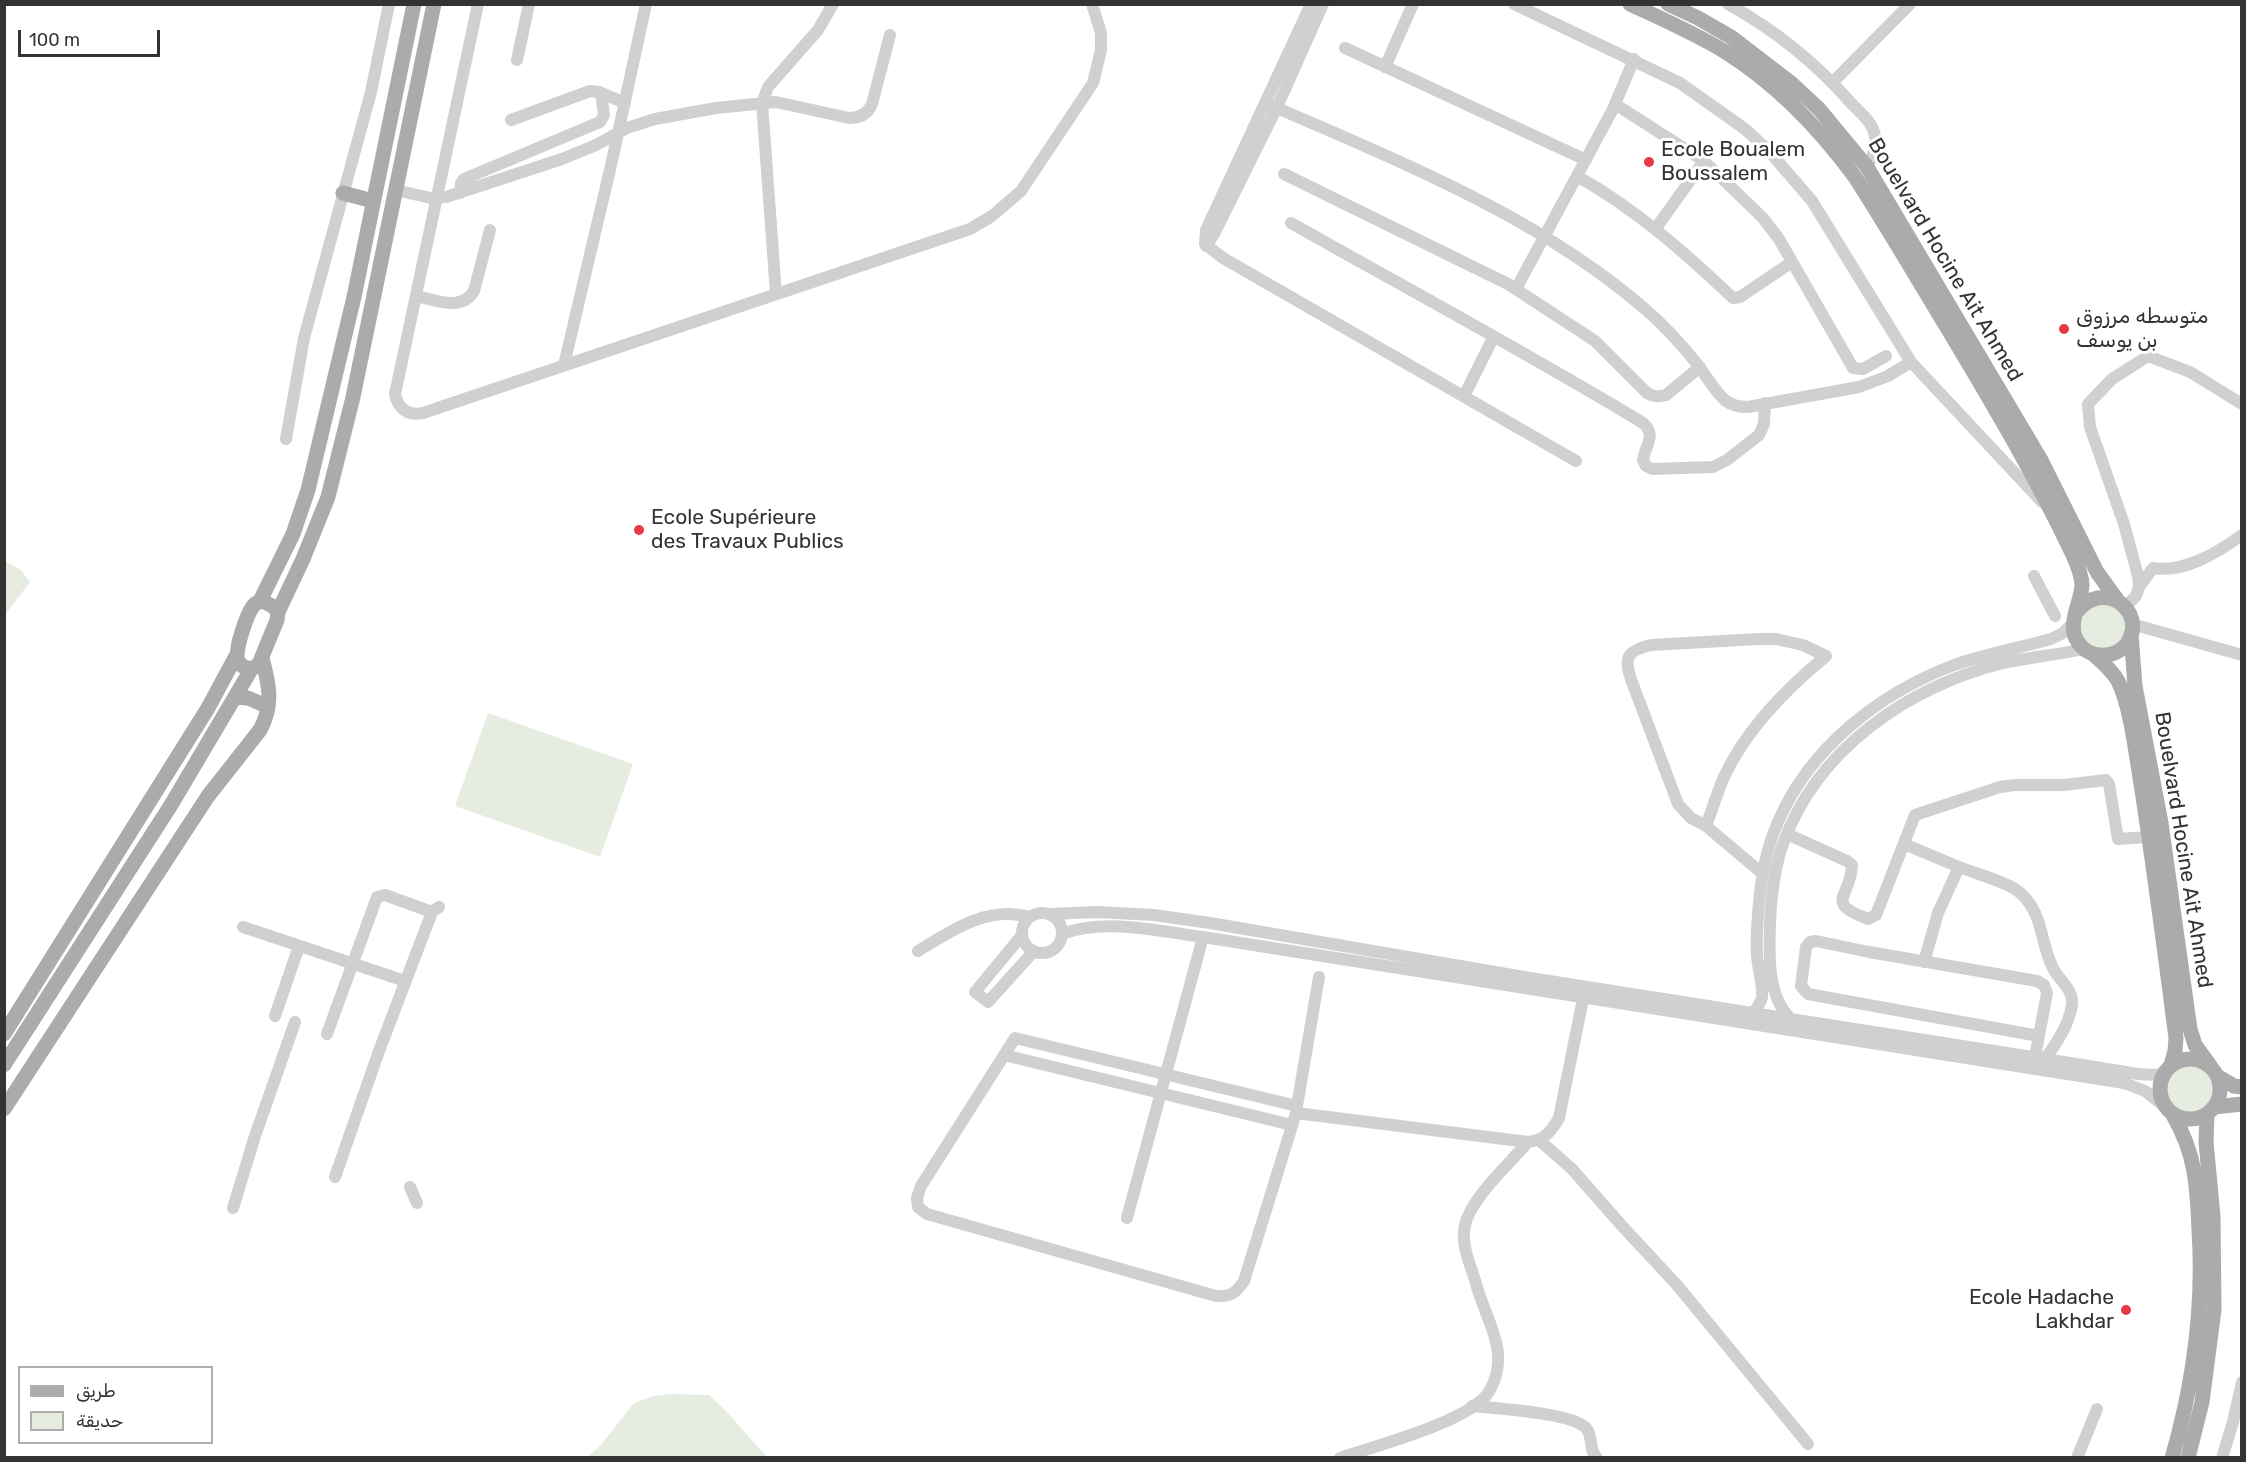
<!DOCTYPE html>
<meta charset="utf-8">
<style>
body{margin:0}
#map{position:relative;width:2246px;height:1462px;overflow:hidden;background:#fff;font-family:Rubik,Cairo,sans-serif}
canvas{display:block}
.frame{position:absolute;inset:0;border:6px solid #333;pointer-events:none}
.legend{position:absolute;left:18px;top:1366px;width:195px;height:78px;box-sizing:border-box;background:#fff;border:2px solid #adadad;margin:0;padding:8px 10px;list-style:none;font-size:18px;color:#333}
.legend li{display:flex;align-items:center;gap:12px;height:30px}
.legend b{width:30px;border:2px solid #adadad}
.scale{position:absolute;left:18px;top:30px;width:142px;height:27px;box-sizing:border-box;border:3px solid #333;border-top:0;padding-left:8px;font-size:18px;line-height:21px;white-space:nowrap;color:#333;-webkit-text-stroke:4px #fff;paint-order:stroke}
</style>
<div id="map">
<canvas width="2246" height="1462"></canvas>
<div class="frame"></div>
<ul class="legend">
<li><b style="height:8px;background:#ababab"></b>طريق</li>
<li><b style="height:16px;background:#e6ecdf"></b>حديقة</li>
</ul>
<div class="scale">100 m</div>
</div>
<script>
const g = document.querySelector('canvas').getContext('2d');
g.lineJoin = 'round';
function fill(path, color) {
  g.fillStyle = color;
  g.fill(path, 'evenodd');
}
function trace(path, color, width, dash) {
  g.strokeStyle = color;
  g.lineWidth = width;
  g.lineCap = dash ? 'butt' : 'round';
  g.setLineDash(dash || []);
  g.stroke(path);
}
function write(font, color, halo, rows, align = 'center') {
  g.font = font + ' Rubik,Cairo,sans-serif';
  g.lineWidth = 6;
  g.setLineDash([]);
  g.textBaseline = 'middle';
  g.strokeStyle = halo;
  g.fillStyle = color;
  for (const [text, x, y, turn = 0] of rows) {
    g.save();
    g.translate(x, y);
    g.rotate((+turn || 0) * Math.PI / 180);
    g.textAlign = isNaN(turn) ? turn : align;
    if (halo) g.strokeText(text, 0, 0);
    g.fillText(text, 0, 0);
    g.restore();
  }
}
fill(new Path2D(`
 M 5,561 L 21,570 L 30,582 L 5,615 Z
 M2081 626a22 22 0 1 1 44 0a22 22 0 1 1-44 0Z
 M 488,713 L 633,764 L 600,857 L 455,806 Z
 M2164 1089a24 24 0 1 1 48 0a24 24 0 1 1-48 0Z
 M 671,1394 L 709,1395 L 726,1411 L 767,1457 L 587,1457 L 600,1446 L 634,1403 L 654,1396 Z`), '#e6ecdf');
trace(new Path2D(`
 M 478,4 L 395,394 C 398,409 408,416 423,413 L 970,229 L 992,216 L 1021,191 L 1093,83 L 1101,50 L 1101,33 L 1092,4
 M 1311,4 L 1206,230 L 1205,244 L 1223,258 L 1576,461
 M 1514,4 L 1680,83 L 1745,129 L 1769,151 L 1812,201 L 1911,362 L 2042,502
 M 1728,4 C 1775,30 1816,63 1851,103 C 1860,113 1873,122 1875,136 C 1877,148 1872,157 1867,167
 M 1345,48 L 1586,160
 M 517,60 L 529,4
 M 1385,67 L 1413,4
 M 1833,82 L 1910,4
 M 1266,103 C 1397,161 1535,214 1645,309 C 1665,326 1682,345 1698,365 C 1707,377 1715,392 1726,401 C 1733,406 1740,407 1748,407 L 1859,387 L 1888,376 L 1911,362
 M 1615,104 L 1704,161 L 1763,218 L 1779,239 L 1853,368 L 1863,369 L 1886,356
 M 511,120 L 590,91 L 599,92 L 625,103
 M 1284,174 L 1508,284 L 1595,341 L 1647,393 C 1654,397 1658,397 1666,395 L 1700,367
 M 1577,176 C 1637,210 1683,251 1733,298 L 1740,297 L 1792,262
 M 395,190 L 431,198 L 446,197 L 562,159 L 596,145 L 627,128 L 655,119 L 716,108 L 776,102 L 849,118 C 860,118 868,114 872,104 L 890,35
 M 460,193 L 461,183 L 464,179 L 600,122 L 604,115 L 601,93
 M 1291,223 C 1408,289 1527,353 1643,423 C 1657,435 1645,446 1643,460 L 1646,466 L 1652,469 L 1713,467 L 1727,460 L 1759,435 L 1764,424 L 1765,403
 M 1656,228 L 1704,161
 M 1206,246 L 1214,234 L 1277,107 L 1323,4
 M 1516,289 L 1613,109 L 1634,59
 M 776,294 L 762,103 L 768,87 L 818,30 L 833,4
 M 416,296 C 435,300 461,312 474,291 L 490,230
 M 564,365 L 612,161 L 646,4
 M 1464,396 L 1493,338
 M 286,439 L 304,338 L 371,92 L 389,4
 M 2034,576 L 2055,616
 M 2139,587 L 2153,568 C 2184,573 2217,553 2242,535
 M 2125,607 L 2136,596 L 2139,587 L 2138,576 L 2124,524 L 2090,427 L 2088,404 L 2112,379 L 2148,356 L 2190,372 L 2242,404
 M 2132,624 L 2242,655
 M 1706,826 C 1712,810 1717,793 1724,777 C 1746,729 1786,689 1826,656 L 1803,645 L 1776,639 L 1759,639 L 1651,645 C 1625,651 1624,659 1632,682 L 1678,804 L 1691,818 L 1706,826 L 1763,874
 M 1787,834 L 1847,861 L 1852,865 C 1851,898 1823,902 1868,919 L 1876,915 L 1915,815 L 2000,787 L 2015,785 L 2064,785 L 2106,780 L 2109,784 L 2118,839 L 2149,837
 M 1904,844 L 1959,867 L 1938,913 L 1924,962
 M 1959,867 C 1974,873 2007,882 2018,891 C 2045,913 2039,943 2054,970 C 2060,981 2074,990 2072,1005 C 2069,1025 2056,1044 2045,1059
 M1022 933a20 20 0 1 1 40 0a20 20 0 1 1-40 0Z
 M 1050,914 L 1097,912 L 1154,915 L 1210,923 L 1530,978 L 2045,1059 L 2138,1074 L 2156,1075 L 2164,1073
 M 243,927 L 405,981
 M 1062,934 C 1105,918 1158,931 1203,937 L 2124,1083 L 2145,1091 L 2163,1105
 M 1022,935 L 975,992 L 988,1002 L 1034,951
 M 918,951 C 952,930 988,905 1030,917
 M 1753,1013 C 1757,1008 1761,1003 1762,997 C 1763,984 1758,969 1757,956 C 1756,943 1757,929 1758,915 C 1760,884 1765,851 1778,822 C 1810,747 1880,693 1954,665 C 1986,654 2019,648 2051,639 L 2063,633 L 2073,623
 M 275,1016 L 299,946
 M 1791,1019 C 1767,997 1769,955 1770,925 C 1771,898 1774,869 1783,844 C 1817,749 1908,687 2003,663 C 2030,657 2057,655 2084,649
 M 327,1034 L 377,897 L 385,895 L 432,912
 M 1004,1055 L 1292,1125
 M 2035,1057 L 2047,993 L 2044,985 L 2037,981 L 1869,952 L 1816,941 L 1810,942 L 1806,947 L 1801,986 L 1808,994 L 2039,1036
 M 1297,1106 L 1015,1038 L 921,1186 L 917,1198 L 918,1207 L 927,1214 L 1216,1296 C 1231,1297 1236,1293 1244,1281 L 1296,1113 L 1297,1106 L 1319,977
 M 1296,1113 L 1528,1142 C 1544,1140 1551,1132 1559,1118 L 1583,999
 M 1539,1140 L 1572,1169 L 1623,1227 L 1677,1285 L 1808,1444
 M 335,1177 L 379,1051 L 432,912 L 439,907
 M 410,1187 L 417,1203
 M 233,1208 L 255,1136 L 295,1022
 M 1127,1218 L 1203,937
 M 1472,1406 C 1494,1408 1573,1413 1586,1428 C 1594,1437 1588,1450 1597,1458
 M 1340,1458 C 1378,1445 1455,1425 1483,1399 C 1492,1391 1498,1373 1498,1361 C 1500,1340 1483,1309 1477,1287 C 1472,1267 1460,1246 1465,1225 C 1471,1198 1509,1164 1528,1142
 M 2077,1458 L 2097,1409
 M 2222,1458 L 2233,1422 L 2242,1382`), '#d0d0d0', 12);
trace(new Path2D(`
 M 1630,4 C 1662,19 1694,33 1724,51 C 1777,84 1819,128 1855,177 C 1887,227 1917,278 1948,329 C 1993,404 2035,475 2073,555 C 2077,564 2082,575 2082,585 C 2081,604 2066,625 2078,642 C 2089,660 2117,659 2128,642 C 2147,611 2103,577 2076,613
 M 1668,4 L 1698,18 L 1731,37 L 1791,83 L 1819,109 L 1867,167 L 2041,460 L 2097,572 L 2118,601
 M 343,193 L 373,201
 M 260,601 L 293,534 L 308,490 L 354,297 L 414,4
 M 263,601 L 274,607 L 278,612 L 277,620 L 259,664 C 252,671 243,669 238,661 C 234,651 247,613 254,605 C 257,602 259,602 263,601 Z
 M 278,612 L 303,559 L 328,497 L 353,397 L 434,4
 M 2131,634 L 2135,686 L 2161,823 L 2190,1029 L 2195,1045 L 2211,1067
 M 2093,654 C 2102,662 2112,670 2118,681 C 2131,707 2136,755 2141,784 C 2154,868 2165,953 2176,1038 L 2175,1051 L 2171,1065
 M 236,697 L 248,698 L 264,705
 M 4,1034 L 208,708 L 236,656
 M2160 1089a30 30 0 1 1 60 0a30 30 0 1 1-60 0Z
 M 4,1065 L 171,805 L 252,668
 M 2217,1076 L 2234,1086 L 2242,1087
 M 2214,1107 L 2242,1104
 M 4,1109 L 208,796 L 260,730 C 274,705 269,684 262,658
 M 2172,1458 C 2194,1382 2204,1308 2199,1230 C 2197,1185 2196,1155 2173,1115
 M 2188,1458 L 2202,1402 L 2214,1310 L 2213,1216 L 2206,1142 L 2207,1114`), '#ababab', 15);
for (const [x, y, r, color] of [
 [1649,162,6,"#e63946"],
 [2064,329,6,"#e63946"],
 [639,530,6,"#e63946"],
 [2126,1310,6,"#e63946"]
]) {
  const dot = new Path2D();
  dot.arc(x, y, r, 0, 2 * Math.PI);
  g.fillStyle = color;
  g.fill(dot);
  trace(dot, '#fff', 2);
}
write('21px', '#333', '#fff', [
 ["Ecole Boualem",1661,150],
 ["Boussalem",1661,174],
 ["متوسطه مرزوق",2076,317],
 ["بن يوسف",2076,341],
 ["Ecole Supérieure",651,518],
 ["des Travaux Publics",651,542],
 ["Ecole Hadache",2114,1298,"right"],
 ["Lakhdar",2114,1322,"right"]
], 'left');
write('21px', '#333', '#fff', [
 ["Bouelvard Hocine Ait Ahmed",1945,260,59],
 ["Bouelvard Hocine Ait Ahmed",2183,850,81]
]);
</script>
